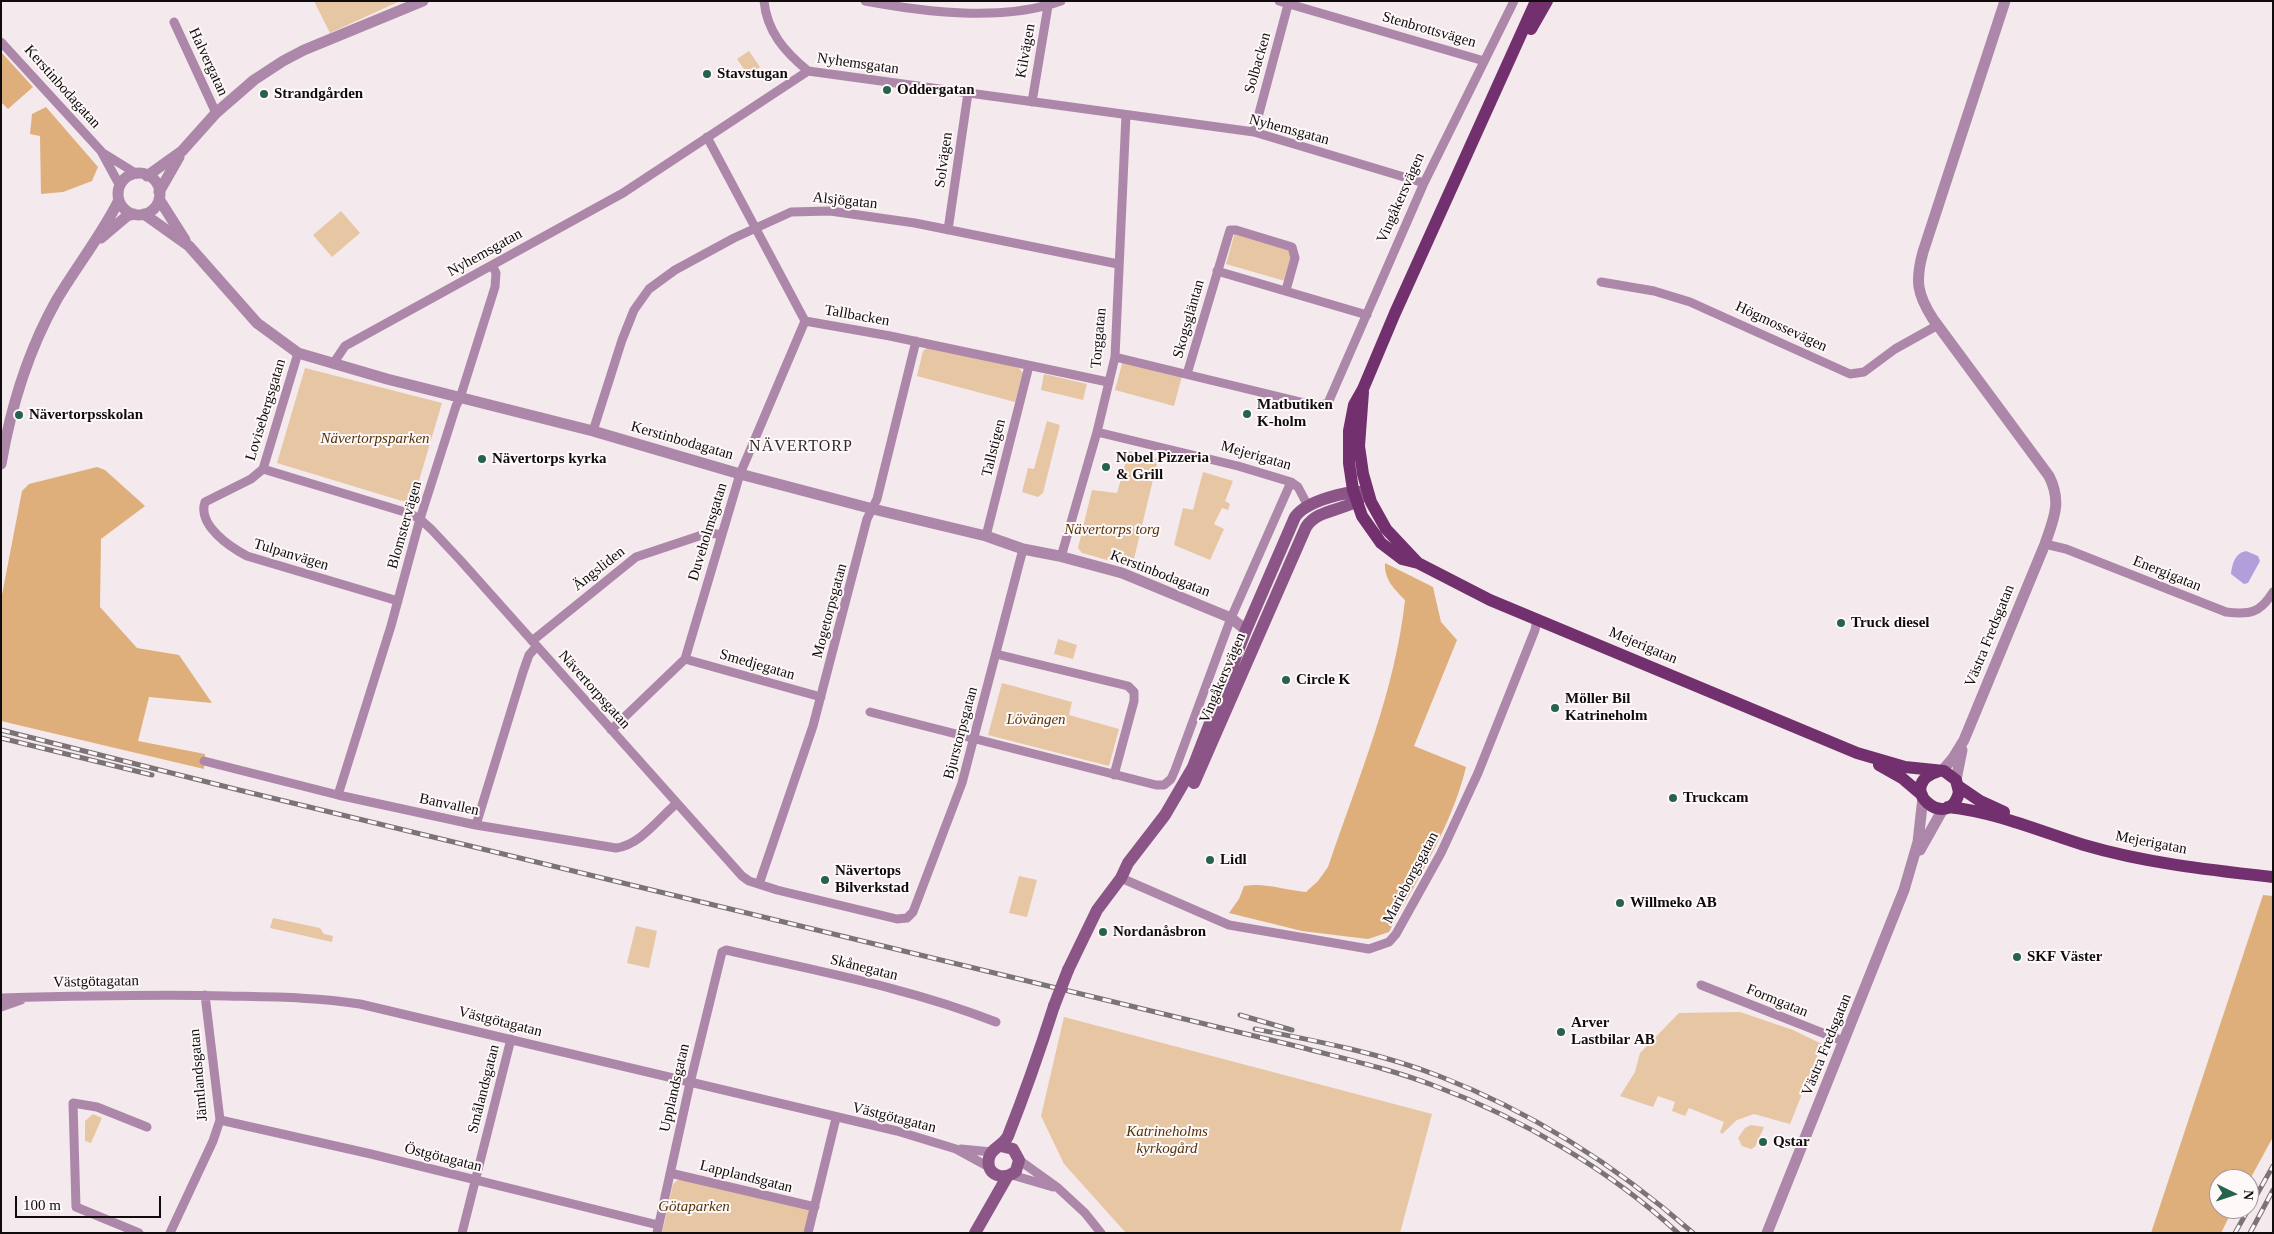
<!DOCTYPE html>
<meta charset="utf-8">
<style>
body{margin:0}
#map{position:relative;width:2274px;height:1234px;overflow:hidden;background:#f4e9ec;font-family:Georgia,serif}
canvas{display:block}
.frame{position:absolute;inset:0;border:2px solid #100c0d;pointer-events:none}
.north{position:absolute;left:2209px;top:1169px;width:50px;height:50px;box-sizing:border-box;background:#fef8f9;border:1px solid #9f9a9b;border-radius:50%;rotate:94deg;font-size:14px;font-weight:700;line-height:20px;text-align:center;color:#100c0d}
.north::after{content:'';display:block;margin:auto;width:18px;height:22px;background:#26624d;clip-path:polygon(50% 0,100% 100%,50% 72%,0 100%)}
.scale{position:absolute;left:15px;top:1196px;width:146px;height:22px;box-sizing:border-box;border:2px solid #100c0d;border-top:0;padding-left:6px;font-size:15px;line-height:18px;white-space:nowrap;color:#100c0d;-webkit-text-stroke:4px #fef8f9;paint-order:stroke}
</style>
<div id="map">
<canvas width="2274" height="1234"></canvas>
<div class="frame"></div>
<div class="north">N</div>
<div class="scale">100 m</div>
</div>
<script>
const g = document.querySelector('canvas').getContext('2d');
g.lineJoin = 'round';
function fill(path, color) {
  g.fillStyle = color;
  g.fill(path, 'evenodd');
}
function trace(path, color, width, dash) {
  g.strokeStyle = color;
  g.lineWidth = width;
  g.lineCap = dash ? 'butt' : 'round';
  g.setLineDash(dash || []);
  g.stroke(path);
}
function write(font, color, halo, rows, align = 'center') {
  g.font = font + ' Georgia,serif';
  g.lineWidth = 4;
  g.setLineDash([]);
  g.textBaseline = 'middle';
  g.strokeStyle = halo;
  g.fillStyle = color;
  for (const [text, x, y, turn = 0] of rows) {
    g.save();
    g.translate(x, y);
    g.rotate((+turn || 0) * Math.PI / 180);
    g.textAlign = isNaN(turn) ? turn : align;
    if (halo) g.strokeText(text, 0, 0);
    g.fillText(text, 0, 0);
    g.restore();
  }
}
fill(new Path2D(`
 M 314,1 L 400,1 L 330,33 Z
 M 749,51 L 760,67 L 748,75 L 737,59 Z
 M 341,211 L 360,233 L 332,257 L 313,235 Z
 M 1235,232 L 1294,250 L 1285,281 L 1226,264 Z
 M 928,347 L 1019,368 L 1023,373 L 1015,402 L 917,376 L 923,351 Z
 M 1123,360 L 1182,376 L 1174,406 L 1115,390 Z
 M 305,368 L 442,403 L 412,504 L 277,463 Z
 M 1044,374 L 1087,384 L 1083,400 L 1041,390 Z
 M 1047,421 L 1060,425 L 1043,493 L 1038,497 L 1022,492 L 1028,468 L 1034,469 Z
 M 1129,451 L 1158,459 L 1132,567 L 1082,553 L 1078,548 L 1092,490 L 1117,493 Z
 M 1203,472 L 1233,481 L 1225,501 L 1230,504 L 1228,510 L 1222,508 L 1214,524 L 1224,529 L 1210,560 L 1174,545 L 1183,508 L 1193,510 Z
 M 1058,639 L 1077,645 L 1073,659 L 1054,654 Z
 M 1002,683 L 1072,702 L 1069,715 L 1119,729 L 1109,766 L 988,735 Z
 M 1019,876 L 1037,880 L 1027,917 L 1009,913 Z
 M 273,918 L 320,928 L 324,934 L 333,936 L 332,942 L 270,928 Z
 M 636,926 L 657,931 L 649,968 L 627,963 Z
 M 1740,1012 L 1793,1030 L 1822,1044 L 1790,1124 L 1754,1114 L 1737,1120 L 1722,1134 L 1720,1132 L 1724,1122 L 1689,1108 L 1685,1116 L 1672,1111 L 1675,1102 L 1658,1096 L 1653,1107 L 1620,1096 L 1635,1072 L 1640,1053 L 1679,1013 Z
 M 1064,1017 L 1432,1114 L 1400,1233 L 1126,1233 L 1064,1164 L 1041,1116 Z
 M 93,1114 L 102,1118 L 91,1143 L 85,1141 L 85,1121 Z
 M 1751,1125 L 1764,1127 L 1755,1147 L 1751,1149 L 1742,1146 L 1738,1138 L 1745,1128 Z
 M 680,1178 L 811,1209 L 804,1233 L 662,1233 L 673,1184 Z`), '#e7c6a4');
fill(new Path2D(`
 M 1,52 L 33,87 L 8,109 L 1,102 Z
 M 46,107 L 98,167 L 92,181 L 63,192 L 41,194 L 40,136 L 30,134 L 32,114 Z
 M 97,467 L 105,470 L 145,506 L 101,539 L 100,607 L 137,648 L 179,655 L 212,703 L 149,697 L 138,741 L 205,754 L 204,769 L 1,721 L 1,600 L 22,491 L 29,484 Z
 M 1385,563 L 1433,587 L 1441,622 L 1457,640 L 1414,746 L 1466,767 C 1452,826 1417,879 1389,932 L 1368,939 L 1343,936 L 1302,931 L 1229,913 L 1239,899 L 1244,886 C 1264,882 1285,890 1306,892 L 1318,881 L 1328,867 C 1358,779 1395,692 1405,600 C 1394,589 1384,579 1385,563 Z
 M 2263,895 L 2273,896 L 2273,1137 L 2249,1181 L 2219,1179 L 2219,1209 L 2233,1209 L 2221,1233 L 2151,1233 Z`), '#deaf7b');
fill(new Path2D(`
 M 2246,551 L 2258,556 L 2260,561 L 2248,583 L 2244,584 L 2231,574 C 2232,564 2235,553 2246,551 Z`), '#b09fdb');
trace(new Path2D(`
 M 764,1 C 767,32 785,52 808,71
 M 865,1 C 925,12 1002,22 1061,1
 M 1279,1 L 1484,61
 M 174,22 L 216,113
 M 1,42 L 101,151 L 120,186
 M 1032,102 L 1048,6
 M 1254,132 L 1289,1
 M 707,137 L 805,321 L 890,336 L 1108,382
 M 103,153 L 137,174
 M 948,230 L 968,93
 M 1217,271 L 1367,315
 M 1601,282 L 1654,291 L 1690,302 L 1850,374 L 1864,372 L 1895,349 L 1938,325
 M 298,353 L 263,469 L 251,479 L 205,502 C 197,525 230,547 247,556 L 398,601
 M 1115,357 L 1309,404 L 1320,405 L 1328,403 L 1424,183 L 1514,1
 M 333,364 L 345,346 L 623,193 L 808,71 L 1254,132 L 1424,183
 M 1187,374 L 1230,230 L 1236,230 L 1292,247 L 1295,258 L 1286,290
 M 593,431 L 622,340 L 634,310 L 649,289 L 675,270 L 734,238 L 791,212 L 830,211 L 915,223 L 1118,264
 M 1097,432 L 1238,466 L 1291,482 L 1298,487 L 1308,506
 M 263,469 L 408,513 L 420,519 L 432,530 L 461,561 L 742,876 L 749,881 L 777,890 L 897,919 L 907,918 L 913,912 L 962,783 L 1023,549
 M 986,536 L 1029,366
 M 2045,544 L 2066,549 L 2226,612 C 2250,615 2260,613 2273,592
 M 1061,557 L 1097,432 L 1115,357 L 1126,115
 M 532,641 L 636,557 L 705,534 L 711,533 L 722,535
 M 996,654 L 1128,686 L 1134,692 L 1134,701 L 1114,775
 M 685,659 L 821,697
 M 870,712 L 1156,785 L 1164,785 L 1171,779 L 1175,770 L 1231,618 L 1291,482
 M 611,730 L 685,659 L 740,474 L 805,321
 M 204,761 L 338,795 L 476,825 L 616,848 C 640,845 658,819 676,804
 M 338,795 L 391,626 L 420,519 L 456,406 L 460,398 L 495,287 L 496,273 L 492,265
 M 476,825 L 523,672 L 529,655 L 536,647
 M 1121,878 L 1229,925 L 1369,949 L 1389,942 L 1396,934 L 1441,853 L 1478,773 L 1535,630 L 1537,619
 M 759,884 L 813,726 L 867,519 L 877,499 L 916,341
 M 1701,985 L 1843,1041
 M 1,998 C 76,996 151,994 227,996 C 271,997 316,997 360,1004 L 897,1131 L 956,1149 L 989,1167
 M 1,1007 L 21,1000
 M 220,1120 L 371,1154 L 658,1225
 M 961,1149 L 992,1152
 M 1019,1160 L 1058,1188 L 1085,1213 L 1101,1233
 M 670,1173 L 815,1207
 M 1012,1175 L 1053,1187
 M 139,1233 L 76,1207 L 73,1103 L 97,1107 L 147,1127
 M 170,1233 L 213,1141 L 220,1120 L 205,995
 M 462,1233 L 511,1039
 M 657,1233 L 690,1083 L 722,952 L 726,950 C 817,971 910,988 996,1022
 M 808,1233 L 836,1118`), '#ad87a9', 9);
trace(new Path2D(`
 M118 194a21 21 0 1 1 42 0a21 21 0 1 1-42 0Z
 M 147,176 L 182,151 L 216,113 L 254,80 L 283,61 L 304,50 L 423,1
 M 159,192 L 179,157
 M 159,199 L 185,240
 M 144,214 L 189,246 L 257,323 L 298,353 L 387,379 L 593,431 L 740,474 L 873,509 L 986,536 L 1023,549 L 1059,556 L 1122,573 L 1231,618 L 1246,630
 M 101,238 L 127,216 L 134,214
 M 1,464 C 11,406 27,353 56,301 C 76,267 101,236 119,200
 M 1942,771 L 1953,758 L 1964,740 L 2045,544 C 2054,518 2062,502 2049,476 L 1933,319 C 1917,294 1915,281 1923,252 L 2005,1
 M 1956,780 L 1962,750
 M 1920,850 L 1943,809
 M 1767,1233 L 1904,890 L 1918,842 L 1923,797`), '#ad87a9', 11);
trace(new Path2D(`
 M 1194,783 L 1306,527 C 1319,507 1348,512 1364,495
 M 1068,970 L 1097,910 L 1121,878 L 1128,863 L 1165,815 L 1193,767 L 1246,630 L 1295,517 C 1306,501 1348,490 1367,492
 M 1001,1146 L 1013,1149 L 1019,1160 L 1016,1171 C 1005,1181 985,1176 989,1158 C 991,1148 1003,1146 1008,1136 C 1025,1093 1040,1050 1054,1006
 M 975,1233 L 1007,1177`), '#8c5587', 12);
trace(new Path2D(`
 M 1536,1 L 1395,313 L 1363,389 L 1354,405 L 1349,431 L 1349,463 L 1353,490 L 1362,516 L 1381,543 L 1402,559 L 1418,563 L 1490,600 L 1857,753 L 1905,767 L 1944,771 L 1956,780 L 1959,792 C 1950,834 1891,786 1939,771
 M 1531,29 L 1547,1
 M 1363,392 L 1359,446 L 1363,474 L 1371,502 L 1386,529 L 1418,563
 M 1879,765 L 1902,778 L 1922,795
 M 1958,786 L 1980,801 L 2004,812
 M 1948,807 C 1996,812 2039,831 2084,845 C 2145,863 2210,870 2273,877`), '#73306e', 12);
const rail = new Path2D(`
 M 1,730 L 239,790 L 1300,1047 C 1345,1059 1391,1069 1435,1086 C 1521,1118 1610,1170 1678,1233
 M 1,738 L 152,775
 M 1240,1015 L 1292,1030
 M 1255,1029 C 1317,1041 1380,1053 1439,1076 C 1532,1112 1618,1167 1693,1233
 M 2235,1233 L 2273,1166
 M 2250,1233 L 2273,1190`);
trace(rail, '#7b7476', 5);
trace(rail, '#fef8f9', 3, [9]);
trace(new Path2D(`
 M 1054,1006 L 1068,970`), '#8c5587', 12);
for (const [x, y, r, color] of [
 [707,74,5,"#26624d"],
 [887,90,5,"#26624d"],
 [264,94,5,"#26624d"],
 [1247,414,5,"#26624d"],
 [19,415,5,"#26624d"],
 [482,459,5,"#26624d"],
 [1106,467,5,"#26624d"],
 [1841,623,5,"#26624d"],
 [1286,680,5,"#26624d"],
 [1555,708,5,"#26624d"],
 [1673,798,5,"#26624d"],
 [1210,860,5,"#26624d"],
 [825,880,5,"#26624d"],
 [1620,903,5,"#26624d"],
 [1103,932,5,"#26624d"],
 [2017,957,5,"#26624d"],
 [1561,1032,5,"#26624d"],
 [1763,1142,5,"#26624d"]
]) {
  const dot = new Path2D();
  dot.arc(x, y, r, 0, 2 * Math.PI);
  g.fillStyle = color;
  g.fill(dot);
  trace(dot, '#fef8f9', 2);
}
write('15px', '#100c0d', '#fef8f9', [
 ["Stenbrottsvägen",1429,30,16],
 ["Kilvägen",1026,51,-80],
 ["Halvergatan",208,62,65],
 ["Solbacken",1258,63,-74],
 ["Nyhemsgatan",858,64,8],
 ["Kerstinbodagatan",62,87,48],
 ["Nyhemsgatan",1289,130,15],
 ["Solvägen",944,160,-82],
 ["Vingåkersvägen",1401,198,-66],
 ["Alsjögatan",845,201,6],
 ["Nyhemsgatan",485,253,-29],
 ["Tallbacken",857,316,10],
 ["Skogsgläntan",1189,319,-74],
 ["Högmossevägen",1781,327,25],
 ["Torggatan",1099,338,-85],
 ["Lovisebergsgatan",266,410,-73],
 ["Kerstinbodagatan",682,441,16],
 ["Tallstigen",994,448,-76],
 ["Mejerigatan",1256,456,16],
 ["Blomstervägen",405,525,-74],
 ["Duveholmsgatan",708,532,-73],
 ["Tulpanvägen",291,555,17],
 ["Ängsliden",599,569,-38],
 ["Kerstinbodagatan",1160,574,21],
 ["Energigatan",2167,574,22],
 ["Mogetorpsgatan",830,611,-75],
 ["Västra Fredsgatan",1990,636,-68],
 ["Mejerigatan",1643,646,23],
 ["Smedjegatan",757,665,16],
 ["Vingåkersvägen",1223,678,-67],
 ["Nävertorpsgatan",594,690,48],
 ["Bjurstorpsgatan",961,733,-75],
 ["Banvallen",449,805,12],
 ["Mejerigatan",2151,843,11],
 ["Marieborgsgatan",1411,878,-62],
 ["Skånegatan",864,968,14],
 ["Västgötagatan",96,982,-1],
 ["Formgatan",1777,1001,22],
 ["Västgötagatan",500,1022,14],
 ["Västra Fredsgatan",1827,1045,-68],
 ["Jämtlandsgatan",199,1075,-95],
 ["Upplandsgatan",675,1088,-77],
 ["Smålandsgatan",484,1089,-76],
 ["Västgötagatan",894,1118,14],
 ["Östgötagatan",443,1158,14],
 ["Lapplandsgatan",746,1177,14]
]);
write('bold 15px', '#100c0d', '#fef8f9', [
 ["Stavstugan",717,74],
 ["Oddergatan",897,90],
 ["Strandgården",274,94],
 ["Matbutiken",1257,405],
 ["K-holm",1257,422],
 ["Nävertorpsskolan",29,415],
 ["Nobel Pizzeria",1116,458],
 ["& Grill",1116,475],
 ["Nävertorps kyrka",492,459],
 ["Truck diesel",1851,623],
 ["Circle K",1296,680],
 ["Möller Bil",1565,699],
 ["Katrineholm",1565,716],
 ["Truckcam",1683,798],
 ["Lidl",1220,860],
 ["Nävertops",835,871],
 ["Bilverkstad",835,888],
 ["Willmeko AB",1630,903],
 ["Nordanåsbron",1113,932],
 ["SKF Väster",2027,957],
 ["Arver",1571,1023],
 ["Lastbilar AB",1571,1040],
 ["Qstar",1773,1142]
], 'left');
write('italic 15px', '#533309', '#fef8f9', [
 ["Nävertorpsparken",375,439],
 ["Nävertorps torg",1112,530],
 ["Lövängen",1036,720],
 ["Katrineholms",1167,1132],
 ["kyrkogård",1167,1149],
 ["Götaparken",694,1207]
]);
g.letterSpacing = '1px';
write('16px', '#312a2b', '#fef8f9', [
 ["NÄVERTORP",801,447]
]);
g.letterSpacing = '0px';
</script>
